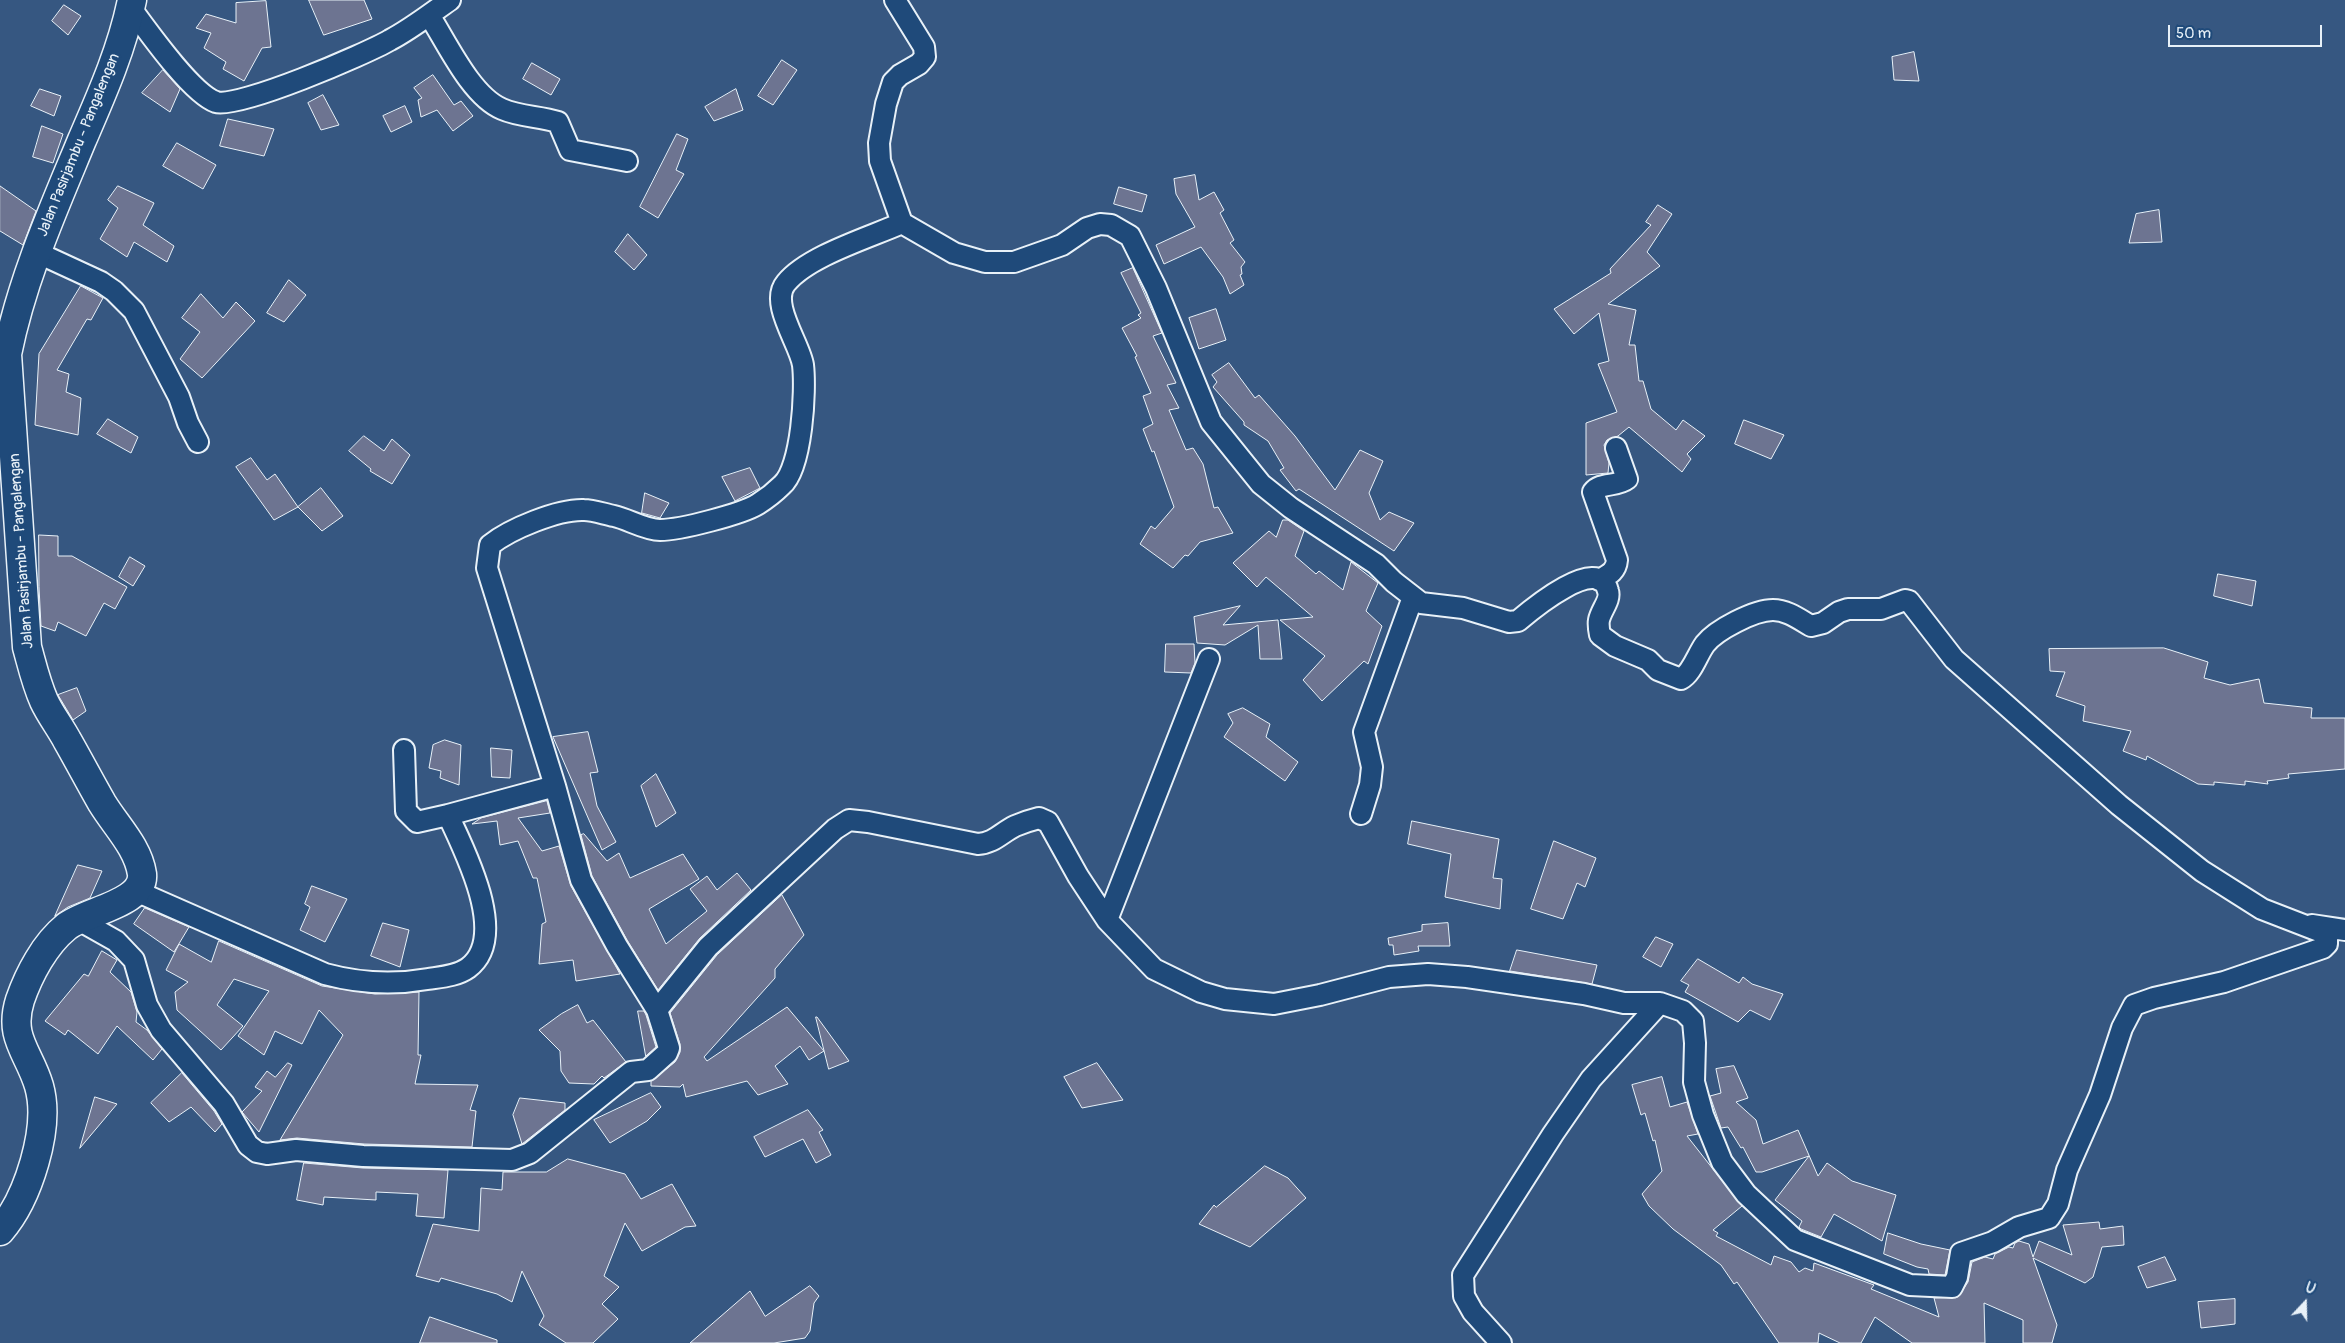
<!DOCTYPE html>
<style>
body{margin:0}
#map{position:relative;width:2345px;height:1343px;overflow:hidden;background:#365781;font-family:Pangolin,sans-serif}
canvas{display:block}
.north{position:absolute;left:2280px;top:1278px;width:50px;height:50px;-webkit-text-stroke:4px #1f4a7a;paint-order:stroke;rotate:21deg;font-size:14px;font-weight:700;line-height:20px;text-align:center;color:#e8f1f8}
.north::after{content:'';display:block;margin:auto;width:18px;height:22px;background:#e8f1f8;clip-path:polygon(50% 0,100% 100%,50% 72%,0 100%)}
.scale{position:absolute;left:2168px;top:25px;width:154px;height:22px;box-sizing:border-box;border:2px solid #e8f1f8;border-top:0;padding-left:6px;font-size:15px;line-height:18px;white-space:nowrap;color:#e8f1f8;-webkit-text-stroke:4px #1f4a7a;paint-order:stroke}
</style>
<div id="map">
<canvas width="2345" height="1343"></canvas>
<div class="north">U</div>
<div class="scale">50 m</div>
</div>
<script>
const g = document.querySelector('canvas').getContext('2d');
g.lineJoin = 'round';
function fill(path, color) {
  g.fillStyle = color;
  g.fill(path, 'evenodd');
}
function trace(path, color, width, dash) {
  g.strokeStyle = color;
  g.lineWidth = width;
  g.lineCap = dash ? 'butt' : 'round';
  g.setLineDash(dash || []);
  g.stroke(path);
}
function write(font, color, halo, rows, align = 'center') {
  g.font = font + ' Pangolin,sans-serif';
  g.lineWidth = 5;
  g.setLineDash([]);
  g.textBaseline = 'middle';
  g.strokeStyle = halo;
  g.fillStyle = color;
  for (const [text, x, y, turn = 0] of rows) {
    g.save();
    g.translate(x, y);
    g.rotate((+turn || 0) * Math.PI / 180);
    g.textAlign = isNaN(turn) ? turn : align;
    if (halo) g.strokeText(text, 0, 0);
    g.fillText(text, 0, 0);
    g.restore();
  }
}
const building = new Path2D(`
 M 309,0 L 364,0 L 372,19 L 324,35 Z
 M 266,1 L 271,47 L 262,48 L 244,81 L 223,69 L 226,62 L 204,48 L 211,33 L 196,28 L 206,14 L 236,23 L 236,3 Z
 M 64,5 L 81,16 L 68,35 L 52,21 Z
 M 1914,52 L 1919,81 L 1894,80 L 1892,57 Z
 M 782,60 L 797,70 L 773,105 L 758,96 Z
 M 532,63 L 560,79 L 551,95 L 523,79 Z
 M 163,70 L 180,89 L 170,112 L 142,93 Z
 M 433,75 L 454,105 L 461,101 L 473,116 L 453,131 L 437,110 L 421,117 L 418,100 L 422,98 L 414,88 Z
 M 40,89 L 61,96 L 54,116 L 31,106 Z
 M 736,89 L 743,110 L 714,121 L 705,107 Z
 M 323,95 L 339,125 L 321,130 L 308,103 Z
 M 405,106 L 412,122 L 391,132 L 383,116 Z
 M 228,119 L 274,129 L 264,156 L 220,146 Z
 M 42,126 L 63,134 L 53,163 L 33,157 Z
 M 677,134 L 688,139 L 676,170 L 684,174 L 658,218 L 640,207 Z
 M 177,143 L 216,165 L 203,189 L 163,166 Z
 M 1195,175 L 1199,200 L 1214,192 L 1224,210 L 1220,213 L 1234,240 L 1230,243 L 1245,262 L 1241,267 L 1242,274 L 1240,275 L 1244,285 L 1230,294 L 1223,277 L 1201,247 L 1164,264 L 1156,245 L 1195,227 L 1176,194 L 1174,179 Z
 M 0,186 L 36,211 L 23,245 L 0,231 Z
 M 118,186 L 154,203 L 143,225 L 174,246 L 167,262 L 134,242 L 127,257 L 100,239 L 118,208 L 108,200 Z
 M 1119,187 L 1147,195 L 1142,212 L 1114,204 Z
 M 1658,205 L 1672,214 L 1647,252 L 1660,266 L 1608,304 L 1636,310 L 1629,345 L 1635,345 L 1639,381 L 1643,381 L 1651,409 L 1676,430 L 1683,420 L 1705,436 L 1687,454 L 1691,459 L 1682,472 L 1629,427 L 1618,436 L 1607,440 L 1604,445 L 1609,463 L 1608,473 L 1586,475 L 1586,423 L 1617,412 L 1598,364 L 1609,361 L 1599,313 L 1574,334 L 1554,309 L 1611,273 L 1610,269 L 1651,225 L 1646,222 Z
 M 2159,210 L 2162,242 L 2129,243 L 2136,214 Z
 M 628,234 L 647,255 L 634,270 L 615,252 Z
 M 1133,268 L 1162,333 L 1153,336 L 1176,383 L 1167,385 L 1179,408 L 1169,410 L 1186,450 L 1193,448 L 1203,464 L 1214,508 L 1218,507 L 1233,533 L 1200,542 L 1188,556 L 1185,555 L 1173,568 L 1140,544 L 1151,526 L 1155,529 L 1174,507 L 1154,451 L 1152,452 L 1143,429 L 1153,424 L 1143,396 L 1151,393 L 1135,357 L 1137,356 L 1122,328 L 1141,318 L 1138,315 L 1141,313 L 1121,273 Z
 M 289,280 L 306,295 L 284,322 L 267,313 Z
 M 81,286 L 103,298 L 91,320 L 87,319 L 57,370 L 69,374 L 66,392 L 81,398 L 78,435 L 35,425 L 39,354 Z
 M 201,294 L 223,318 L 236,302 L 255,321 L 202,378 L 180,359 L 200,332 L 182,318 Z
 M 1216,309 L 1226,340 L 1199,349 L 1189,318 Z
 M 1229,363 L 1255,398 L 1259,395 L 1295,436 L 1335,490 L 1360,450 L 1383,461 L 1369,493 L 1380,520 L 1389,512 L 1414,523 L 1394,551 L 1299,489 L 1296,491 L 1280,470 L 1284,468 L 1268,441 L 1244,425 L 1244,422 L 1213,387 L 1217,382 L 1212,375 Z
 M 108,419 L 138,437 L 131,453 L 97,434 Z
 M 1744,420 L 1784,435 L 1771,459 L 1735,444 Z
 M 364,436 L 384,451 L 392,439 L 410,455 L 392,484 L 370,471 L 371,469 L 349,451 Z
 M 251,458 L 267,480 L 275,474 L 298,507 L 274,520 L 236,467 Z
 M 750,468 L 760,488 L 735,501 L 722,477 Z
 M 321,488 L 343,516 L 322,531 L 298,507 Z
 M 645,493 L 669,503 L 660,518 L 642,513 Z
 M 1283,520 L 1288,520 L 1304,531 L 1295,556 L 1316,574 L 1319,571 L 1343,590 L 1351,562 L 1378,583 L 1366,611 L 1382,626 L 1368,664 L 1364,661 L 1322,701 L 1303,680 L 1325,656 L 1280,620 L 1313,617 L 1266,577 L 1257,587 L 1233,563 L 1269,531 L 1276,537 Z
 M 39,535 L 58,536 L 58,556 L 72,556 L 127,587 L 115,609 L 104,603 L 86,636 L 58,622 L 55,631 L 41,626 L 39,587 Z
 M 130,557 L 145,566 L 133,586 L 119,577 Z
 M 2218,574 L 2256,581 L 2252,606 L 2214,596 Z
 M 1240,606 L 1223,625 L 1278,620 L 1282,659 L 1260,659 L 1258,625 L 1225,645 L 1197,643 L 1194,617 Z
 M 1166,644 L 1194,644 L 1195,663 L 1191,673 L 1165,672 Z
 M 2164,648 L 2208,662 L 2204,678 L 2230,685 L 2259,679 L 2264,703 L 2312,708 L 2311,718 L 2345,718 L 2345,769 L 2288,774 L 2289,778 L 2267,781 L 2268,784 L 2245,781 L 2245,785 L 2214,782 L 2214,785 L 2198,784 L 2147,756 L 2146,760 L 2123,751 L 2131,731 L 2083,721 L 2085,706 L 2056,696 L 2065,672 L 2050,671 L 2049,649 Z
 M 77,688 L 86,711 L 73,720 L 58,695 Z
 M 1243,708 L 1270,724 L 1266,737 L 1298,762 L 1285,781 L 1224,737 L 1233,723 L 1228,714 Z
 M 588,732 L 598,772 L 590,773 L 597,806 L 616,842 L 602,850 L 553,737 Z
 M 445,740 L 461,745 L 459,785 L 440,778 L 441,771 L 429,768 L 433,745 Z
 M 491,748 L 512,750 L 510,778 L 492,777 Z
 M 656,774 L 676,813 L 656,827 L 641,786 Z
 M 547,801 L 550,813 L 518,818 L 542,851 L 559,846 L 571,886 L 620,974 L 576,981 L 573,960 L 539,964 L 542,924 L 546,922 L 537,878 L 533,878 L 518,841 L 500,845 L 497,821 L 472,824 L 481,818 Z
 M 1412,821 L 1499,839 L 1493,878 L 1502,879 L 1500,909 L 1445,897 L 1451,854 L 1408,844 Z
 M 584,834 L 607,861 L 619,853 L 630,878 L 683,854 L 699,879 L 649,909 L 666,944 L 707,911 L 690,889 L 707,876 L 717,890 L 737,873 L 751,890 L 700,938 L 658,990 L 627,940 L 592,876 L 581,835 Z
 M 1554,841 L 1596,858 L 1585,887 L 1577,883 L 1563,919 L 1531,909 Z
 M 78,865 L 102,871 L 90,898 L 68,907 L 55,916 Z
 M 312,886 L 347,899 L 325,942 L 300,930 L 310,907 L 305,904 Z
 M 782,895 L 804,935 L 775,969 L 775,978 L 704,1057 L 707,1061 L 787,1007 L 824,1051 L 809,1060 L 800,1046 L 775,1066 L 788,1084 L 758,1095 L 747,1081 L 686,1097 L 683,1084 L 680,1087 L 651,1086 L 651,1081 L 675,1062 L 680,1052 L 680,1044 L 670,1013 L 717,955 Z
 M 145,908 L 189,927 L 174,952 L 134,924 Z
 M 383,923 L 409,930 L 400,967 L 371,956 Z
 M 1448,923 L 1450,946 L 1418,946 L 1419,951 L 1394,955 L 1393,945 L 1389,945 L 1388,938 L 1422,931 L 1422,925 Z
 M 1656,937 L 1673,944 L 1661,967 L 1643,957 Z
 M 219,941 L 322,986 L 375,994 L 419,992 L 418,1055 L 421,1055 L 415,1084 L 478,1085 L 470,1110 L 476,1111 L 472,1147 L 364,1144 L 297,1138 L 280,1140 L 343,1035 L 319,1010 L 302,1044 L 275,1031 L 264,1055 L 238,1036 L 269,991 L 234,979 L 217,1005 L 243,1026 L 221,1050 L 177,1010 L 175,992 L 188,982 L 166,970 L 179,944 L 211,962 Z
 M 1517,950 L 1597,965 L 1592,984 L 1510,971 Z
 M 102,951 L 117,960 L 110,972 L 131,992 L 137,1012 L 136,1022 L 147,1030 L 162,1049 L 153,1060 L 117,1026 L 98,1054 L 68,1030 L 65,1035 L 45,1021 L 84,974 L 88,976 Z
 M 1698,959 L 1739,983 L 1743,977 L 1752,984 L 1783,994 L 1770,1020 L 1750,1010 L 1738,1022 L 1685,992 L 1689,985 L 1681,981 Z
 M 578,1005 L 587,1023 L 593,1020 L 626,1062 L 604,1078 L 602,1076 L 594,1084 L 569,1083 L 561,1071 L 560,1051 L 539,1030 L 561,1014 Z
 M 638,1011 L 644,1011 L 646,1015 L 656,1047 L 646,1056 Z
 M 816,1017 L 817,1017 L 849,1061 L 829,1069 Z
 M 288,1063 L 292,1065 L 259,1132 L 242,1112 L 262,1091 L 255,1087 L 267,1071 L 275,1077 Z
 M 1097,1063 L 1123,1100 L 1082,1108 L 1064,1077 Z
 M 1734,1066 L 1748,1098 L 1736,1102 L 1756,1120 L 1763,1144 L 1798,1130 L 1818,1176 L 1827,1163 L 1852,1181 L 1896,1195 L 1882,1241 L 1834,1214 L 1821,1237 L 1801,1229 L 1799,1227 L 1802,1221 L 1775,1200 L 1809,1156 L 1762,1172 L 1756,1172 L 1743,1147 L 1741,1148 L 1728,1127 L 1721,1128 L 1710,1096 L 1721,1093 L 1716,1069 Z
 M 182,1073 L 214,1111 L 222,1124 L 215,1132 L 191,1107 L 169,1122 L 151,1103 Z
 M 1662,1077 L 1670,1107 L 1687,1102 L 1698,1134 L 1687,1136 L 1742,1206 L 1713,1230 L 1718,1233 L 1716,1236 L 1771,1265 L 1774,1256 L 1791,1262 L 1799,1272 L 1805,1268 L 1813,1271 L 1814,1263 L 1874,1285 L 1871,1289 L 1939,1317 L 1934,1298 L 1958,1297 L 1968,1282 L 1972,1262 L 1985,1257 L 1993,1259 L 1995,1254 L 2009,1247 L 2013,1248 L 2015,1243 L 2019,1241 L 2029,1244 L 2033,1257 L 2039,1241 L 2072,1255 L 2063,1225 L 2099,1222 L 2100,1229 L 2123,1226 L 2124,1245 L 2102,1247 L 2093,1277 L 2085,1283 L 2033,1258 L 2057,1325 L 2052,1343 L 2023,1343 L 2023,1320 L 1984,1303 L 1985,1343 L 1912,1343 L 1875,1317 L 1861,1343 L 1840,1343 L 1819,1333 L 1818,1343 L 1779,1343 L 1737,1282 L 1734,1284 L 1721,1265 L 1673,1229 L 1649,1206 L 1642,1194 L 1662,1171 L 1655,1140 L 1653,1141 L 1645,1113 L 1641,1115 L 1632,1085 Z
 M 651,1093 L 661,1107 L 647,1121 L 610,1143 L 594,1120 Z
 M 95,1097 L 117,1104 L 80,1148 Z
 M 520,1098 L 565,1103 L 565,1110 L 522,1144 L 513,1115 Z
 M 808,1110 L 823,1130 L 819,1132 L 831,1155 L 816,1163 L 803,1139 L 765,1157 L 754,1137 Z
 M 568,1159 L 625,1174 L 641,1199 L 672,1184 L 696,1226 L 685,1227 L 642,1251 L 625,1223 L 604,1276 L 619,1287 L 602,1304 L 618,1319 L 593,1343 L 566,1343 L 539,1325 L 544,1316 L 522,1271 L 512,1302 L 497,1294 L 441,1278 L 439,1282 L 416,1276 L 433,1224 L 479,1231 L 481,1188 L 502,1190 L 503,1172 L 546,1172 Z
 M 304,1163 L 363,1168 L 448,1170 L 444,1218 L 416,1216 L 418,1194 L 376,1192 L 376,1200 L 324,1197 L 323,1205 L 297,1200 Z
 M 1265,1166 L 1288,1178 L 1306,1198 L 1250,1247 L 1199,1224 L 1214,1205 L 1216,1207 Z
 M 1888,1233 L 1921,1244 L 1950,1250 L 1945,1275 L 1929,1274 L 1928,1269 L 1917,1267 L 1884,1254 Z
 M 2165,1257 L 2176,1280 L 2147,1288 L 2138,1267 Z
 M 810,1286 L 819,1296 L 814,1303 L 810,1331 L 805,1338 L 774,1343 L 690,1343 L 750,1291 L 765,1316 Z
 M 2235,1299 L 2235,1324 L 2201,1328 L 2198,1302 Z
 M 430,1317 L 497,1340 L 497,1343 L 420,1343 Z`);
fill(building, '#6d7491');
trace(building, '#e8f1f8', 1);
const street = new Path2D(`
 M 130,7 C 147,30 191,93 216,102 C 238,109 366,54 390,40 C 411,29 430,14 450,0
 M 429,15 C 447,43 471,96 502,109 C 520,117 540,116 558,122 L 570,150 L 627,161
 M 36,252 L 101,282 L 114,291 L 134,311 L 179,397 L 188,423 L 198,442
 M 1599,580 C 1608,575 1616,572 1617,560 L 1593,492 C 1600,482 1617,487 1627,479 L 1616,448
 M 404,750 L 406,811 L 417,822 L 448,815
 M 1361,814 L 1370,785 L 1372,767 L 1364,732 L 1413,597
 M 136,891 L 325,974 C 358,983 394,985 428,979 C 441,977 457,976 468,968 C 510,937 464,850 448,815 L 555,786
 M 77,919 L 116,941 L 134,960 L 147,1005 L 161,1030 L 224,1104 L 248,1145 L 257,1152 L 267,1154 L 296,1150 L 363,1156 L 512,1160 L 530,1153 L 631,1072 L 648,1070 L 667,1053 L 669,1048 L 657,1010 L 708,947 L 835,829 L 849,820 L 868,822 L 978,844 C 994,843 1001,833 1015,826 C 1022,823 1031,820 1039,818 L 1048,822 L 1078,876 L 1107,920 L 1154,969 L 1201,992 L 1225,999 L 1274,1004 L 1320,995 L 1389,977 L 1428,974 L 1467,977 L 1584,994 L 1624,1003 L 1660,1003 L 1683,1011 L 1693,1021 L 1695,1043 L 1694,1082 L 1703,1115 L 1722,1162 L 1746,1194 L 1795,1240 L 1910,1285 L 1952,1287 L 1957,1277 L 1961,1253 L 1993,1242 L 2019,1227 L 2049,1218 L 2058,1204 L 2067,1170 L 2100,1095 L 2122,1028 L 2134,1005 L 2154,998 L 2224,982 L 2323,948 L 2327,944 L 2327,936 L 2324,933 L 2262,909 L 2202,871 L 2119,805 L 1954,659 L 1909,601 L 1905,600 L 1881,609 L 1848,609 L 1839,612 L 1823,623 L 1811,626 C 1799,619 1787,610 1773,610 C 1754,610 1716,630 1705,644 C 1697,655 1692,673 1681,679 L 1658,670 L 1648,660 L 1615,646 L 1600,635 C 1599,630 1598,625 1599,620 C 1601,610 1611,600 1608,591 C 1599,553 1531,610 1518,621 L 1509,622 L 1463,608 L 1421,603 L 1394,582 L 1376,564 L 1291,508 L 1261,484 L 1211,422 L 1156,288 L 1130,236 L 1111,225 L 1100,224 L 1087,228 L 1062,245 L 1014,262 L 985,262 L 954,253 L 902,223 L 880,161 L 879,143 L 886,104 L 893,82 L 900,75 L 919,64 L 925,57 L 924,47 L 895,0
 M 1107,920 L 1209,659
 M 2312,925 L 2345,930
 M 657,1010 L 617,946 L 581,880 L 555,786 L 487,568 L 490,545 C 510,529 558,509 584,510 C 593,510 604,514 614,516 C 628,519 645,530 660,530 C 680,530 742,514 758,504 C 766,499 775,492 782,485 C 802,468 806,390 803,365 C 800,344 769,303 786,283 C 808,256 868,238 902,223
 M 1501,1343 L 1473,1312 L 1464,1296 L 1463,1275 L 1553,1134 L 1591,1079 L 1660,1003`);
const secondary = new Path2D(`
 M 0,1231 C 28,1199 51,1128 39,1086 C 29,1052 8,1038 20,1000 C 29,974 45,944 66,927 C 85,911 145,904 142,874 C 138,847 116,826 102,803 C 90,782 79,761 67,740 C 60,727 50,714 44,701 C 36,683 32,665 27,647 L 7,354 C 22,279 53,210 82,140 C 102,94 122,49 132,0`);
trace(street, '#e8f1f8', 24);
trace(secondary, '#e8f1f8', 31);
trace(street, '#1f4a7a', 20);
trace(secondary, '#1f4a7a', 28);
write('15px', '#e8f1f8', '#1f4a7a', [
 ["Jalan Pasirjambu - Pangalengan",79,145,-68],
 ["Jalan Pasirjambu - Pangalengan",22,551,-94]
]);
</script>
